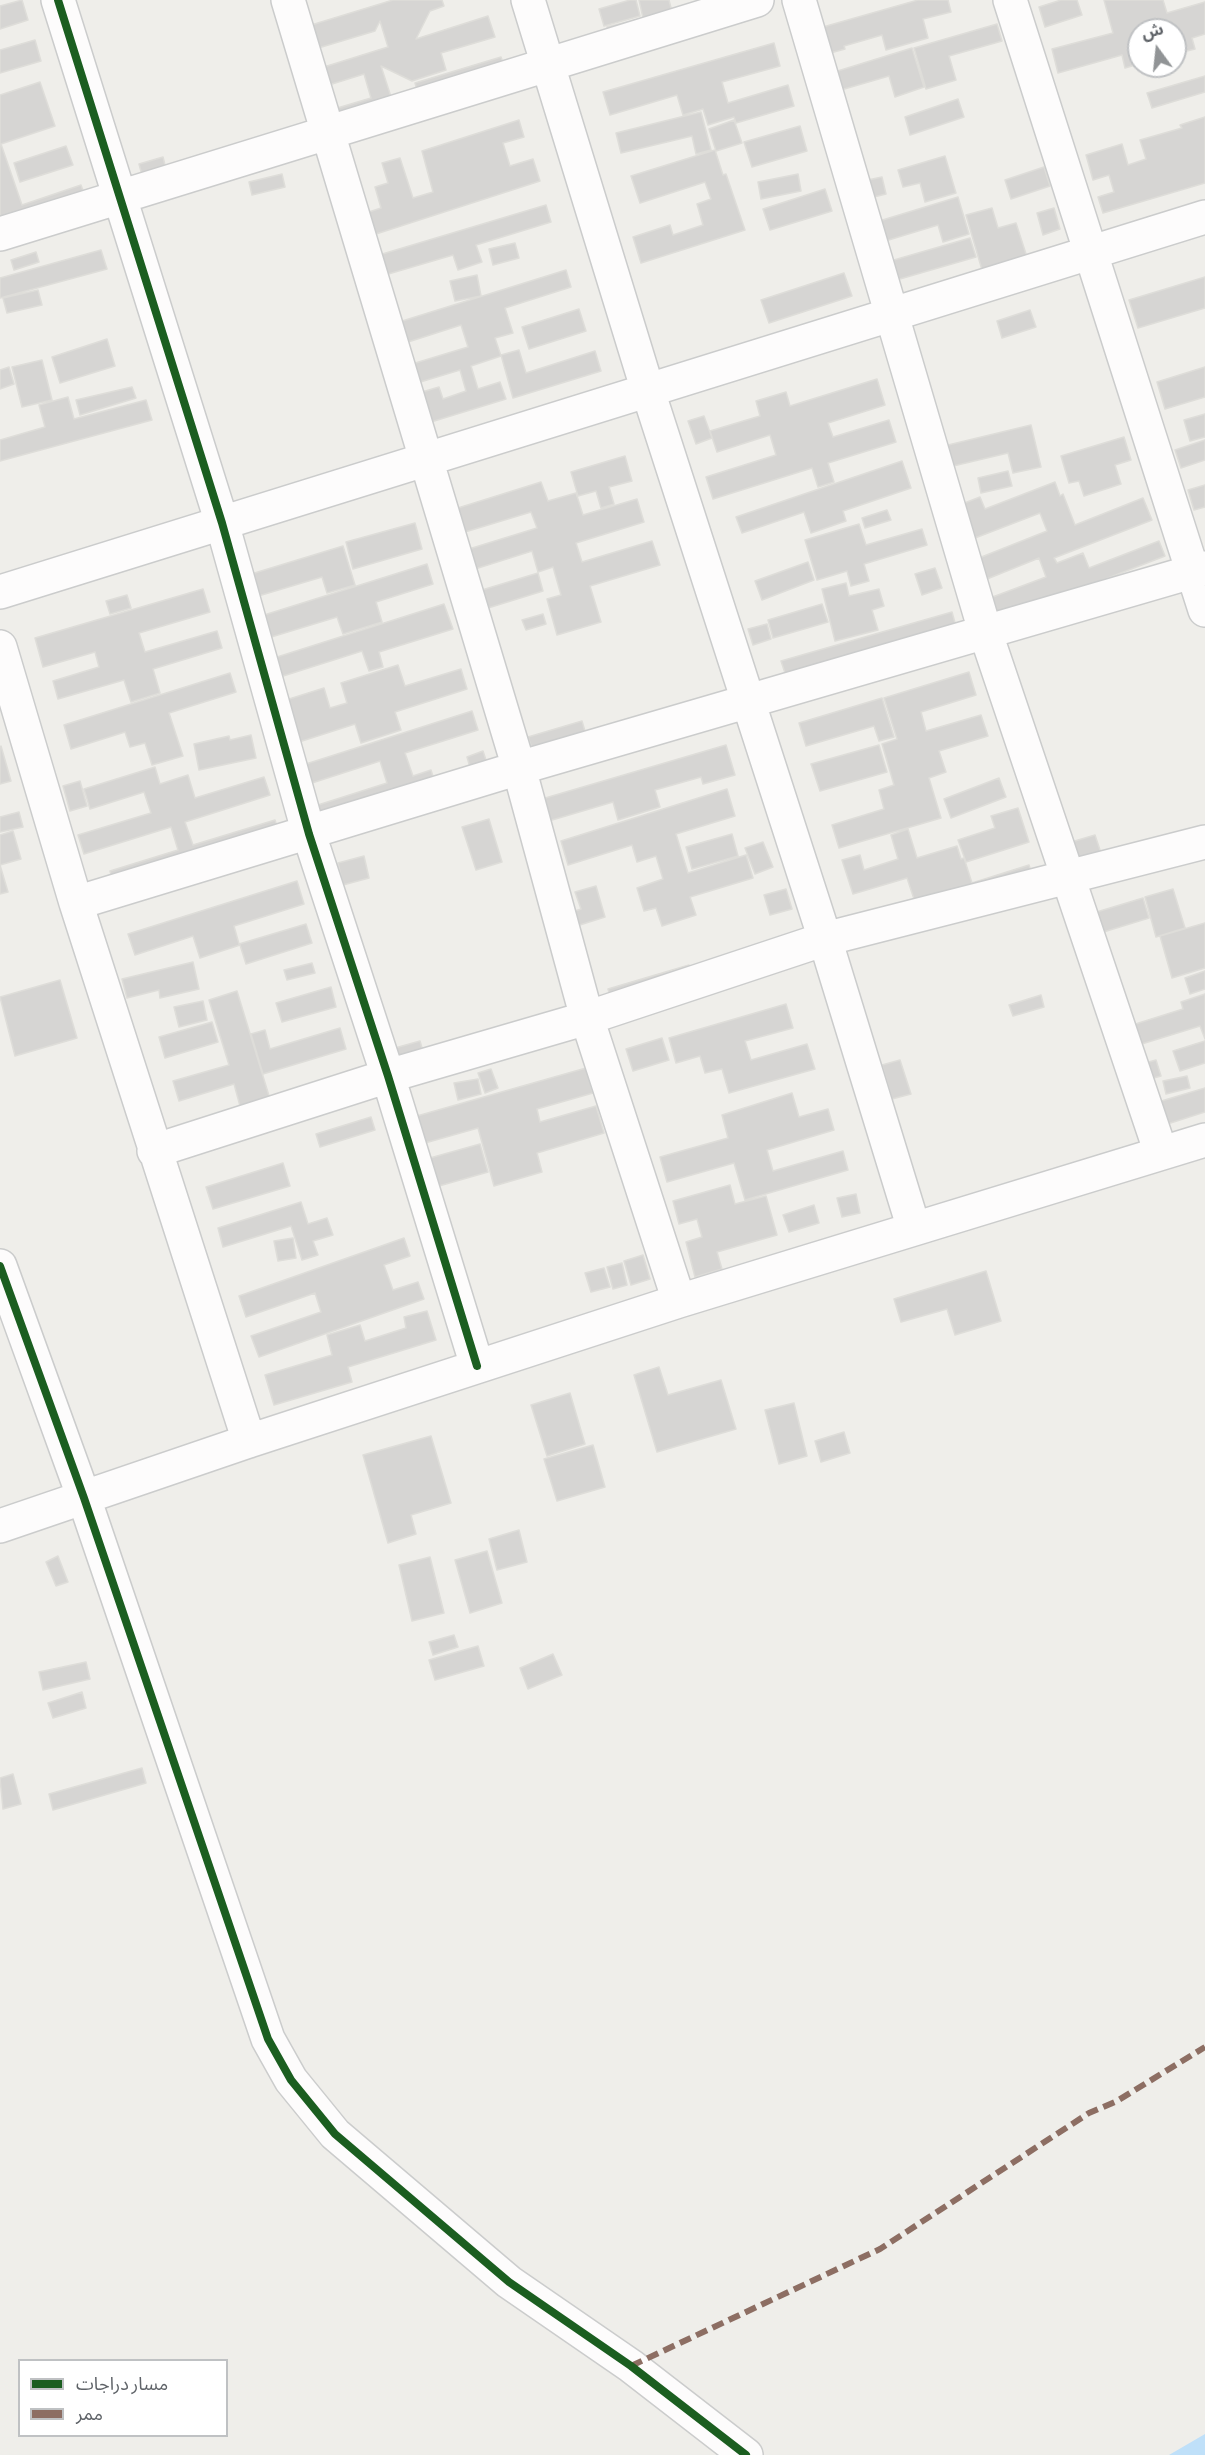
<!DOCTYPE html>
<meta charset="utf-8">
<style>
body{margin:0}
#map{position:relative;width:1205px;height:2455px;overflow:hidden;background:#efeeea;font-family:"Sofia Sans Condensed","Noto Sans Arabic",sans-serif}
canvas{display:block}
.legend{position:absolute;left:18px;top:2359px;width:210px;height:78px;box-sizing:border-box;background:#fff;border:2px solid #bfc1c3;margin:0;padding:8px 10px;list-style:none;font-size:18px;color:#5f6368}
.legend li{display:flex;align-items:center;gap:12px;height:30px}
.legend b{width:30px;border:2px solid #bfc1c3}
.north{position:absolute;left:1127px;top:18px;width:60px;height:60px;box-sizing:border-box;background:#fff;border:2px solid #bfc1c3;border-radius:50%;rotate:345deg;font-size:16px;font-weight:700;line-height:24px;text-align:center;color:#5f6368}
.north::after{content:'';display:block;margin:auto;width:21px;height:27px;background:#919496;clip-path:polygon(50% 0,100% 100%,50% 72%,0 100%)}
</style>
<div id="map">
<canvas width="1205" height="2455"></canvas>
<ul class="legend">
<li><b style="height:8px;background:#1b5e20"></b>مسار دراجات</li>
<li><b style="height:8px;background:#8d6e63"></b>ممر</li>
</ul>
<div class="north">ش</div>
</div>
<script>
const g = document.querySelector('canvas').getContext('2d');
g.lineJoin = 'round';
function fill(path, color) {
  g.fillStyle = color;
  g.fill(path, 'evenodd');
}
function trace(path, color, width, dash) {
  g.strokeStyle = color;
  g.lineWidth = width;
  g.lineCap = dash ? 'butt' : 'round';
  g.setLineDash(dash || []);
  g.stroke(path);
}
fill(new Path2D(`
 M 1205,2434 L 1205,2455 L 1169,2455 Z`), '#bfe0f9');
const building = new Path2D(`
 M 22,0 L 28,20 L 0,29 L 0,6 Z
 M 393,0 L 442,0 L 444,6 L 430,11 L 416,39 L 488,16 L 495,37 L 441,53 L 446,70 L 412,81 L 381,66 L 395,109 L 339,127 L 334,109 L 371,98 L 364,74 L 313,90 L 308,72 L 388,47 L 380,21 L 375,31 L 315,49 L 308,26 Z
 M 630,0 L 636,0 L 640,16 L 604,26 L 599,9 Z
 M 639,0 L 669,0 L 676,27 L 611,43 L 607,27 L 643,18 Z
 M 918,0 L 948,0 L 951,12 L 923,19 L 928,38 L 886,50 L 882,35 L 844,46 L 845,49 L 823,55 L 816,29 Z
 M 1061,0 L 1077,0 L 1082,15 L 1045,27 L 1039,7 Z
 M 1104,0 L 1163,0 L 1167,13 L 1205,2 L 1205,34 L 1192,38 L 1195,49 L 1175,54 L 1175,30 L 1139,30 L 1139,64 L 1125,68 L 1122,55 L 1058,73 L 1052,49 L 1113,33 Z
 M 997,24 L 1002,41 L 949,56 L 956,80 L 926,89 L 914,48 Z
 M 35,40 L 41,61 L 0,73 L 0,50 Z
 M 774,43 L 780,66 L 722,82 L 728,103 L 788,85 L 794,106 L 736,123 L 734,117 L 708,125 L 703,109 L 683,115 L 677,95 L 610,115 L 603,92 Z
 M 912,48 L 924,87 L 895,97 L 889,76 L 834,92 L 828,74 Z
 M 501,57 L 507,74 L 420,101 L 415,83 Z
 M 1205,76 L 1205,92 L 1152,108 L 1147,93 Z
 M 40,82 L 55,126 L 1,144 L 22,205 L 81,185 L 87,202 L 0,223 L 0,95 Z
 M 958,99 L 964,117 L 910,135 L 905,117 Z
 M 701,112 L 711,150 L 696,154 L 692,136 L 621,153 L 616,133 Z
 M 1205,117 L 1205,183 L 1103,213 L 1098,197 L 1114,192 L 1109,175 L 1093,180 L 1086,155 L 1122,144 L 1128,165 L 1146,159 L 1140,140 L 1182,128 L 1180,125 Z
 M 519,120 L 524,137 L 503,143 L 510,166 L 533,159 L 540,181 L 373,235 L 366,213 L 381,208 L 375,187 L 388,183 L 382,163 L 400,158 L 413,198 L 433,192 L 422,151 Z
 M 734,120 L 742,143 L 716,151 L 709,129 Z
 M 800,126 L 807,151 L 752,167 L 744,142 Z
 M 66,146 L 73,165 L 20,182 L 14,163 Z
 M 715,150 L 723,175 L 726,174 L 745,230 L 641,263 L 633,237 L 670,225 L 673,235 L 703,225 L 697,204 L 711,199 L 705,182 L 640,203 L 631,176 Z
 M 945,156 L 956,193 L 925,202 L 920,183 L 903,187 L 898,170 Z
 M 163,157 L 167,173 L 143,179 L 139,164 Z
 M 1044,167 L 1050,186 L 1011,199 L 1005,180 Z
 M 282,174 L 285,187 L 252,195 L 249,182 Z
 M 798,174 L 801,191 L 761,199 L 758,182 Z
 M 882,177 L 886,194 L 866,199 L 863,181 Z
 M 825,189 L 832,211 L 770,230 L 763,209 Z
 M 958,197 L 969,234 L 943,242 L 938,225 L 882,242 L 876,222 Z
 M 546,205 L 551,222 L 476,245 L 482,262 L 458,270 L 453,255 L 385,275 L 379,255 Z
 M 992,208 L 998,228 L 1016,223 L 1027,257 L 982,270 L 966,215 Z
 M 1054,208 L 1060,229 L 1043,235 L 1037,213 Z
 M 970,238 L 976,257 L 893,281 L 887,262 Z
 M 515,243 L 519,258 L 493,265 L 489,249 Z
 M 101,250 L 107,269 L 0,298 L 0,278 Z
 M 36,252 L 39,262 L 14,270 L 11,260 Z
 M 566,270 L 571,287 L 505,308 L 513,333 L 495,338 L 501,356 L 471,366 L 478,389 L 500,382 L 506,399 L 431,422 L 422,392 L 439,387 L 443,399 L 466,391 L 460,370 L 417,383 L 412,364 L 468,347 L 461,325 L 405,343 L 399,322 Z
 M 844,273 L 852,296 L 769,323 L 761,300 Z
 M 477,275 L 481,296 L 455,301 L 450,281 Z
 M 1205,277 L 1205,308 L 1138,328 L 1129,300 Z
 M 38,290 L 42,305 L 7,313 L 3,298 Z
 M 579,309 L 586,331 L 529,349 L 522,327 Z
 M 1030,310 L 1036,327 L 1002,338 L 997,321 Z
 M 107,339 L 115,366 L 60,383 L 52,357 Z
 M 519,350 L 526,373 L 595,351 L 601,371 L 513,398 L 501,355 Z
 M 42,360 L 52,400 L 22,407 L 12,367 Z
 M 9,367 L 14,384 L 0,389 L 0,370 Z
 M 1205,367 L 1205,397 L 1165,409 L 1157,382 Z
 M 877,379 L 885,405 L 828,423 L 833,437 L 889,420 L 896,442 L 828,463 L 834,482 L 818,487 L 812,468 L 713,499 L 706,477 L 776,455 L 770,435 L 717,452 L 710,431 L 760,416 L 756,401 L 786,392 L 790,406 Z
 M 132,387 L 136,398 L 80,415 L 76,400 Z
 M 68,397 L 74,419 L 146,400 L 152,420 L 0,461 L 0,440 L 45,427 L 39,405 Z
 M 1205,414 L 1205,437 L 1190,441 L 1184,420 Z
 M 704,416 L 712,438 L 696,444 L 688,421 Z
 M 1031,425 L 1041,467 L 1013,473 L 1008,453 L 949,467 L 944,446 Z
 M 1124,437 L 1131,460 L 1115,465 L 1121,484 L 1084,496 L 1079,481 L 1069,483 L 1061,456 Z
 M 1205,440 L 1205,460 L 1181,468 L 1175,450 Z
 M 625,456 L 632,481 L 609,487 L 614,504 L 601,508 L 596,491 L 578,496 L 571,472 Z
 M 902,461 L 911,488 L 843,511 L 846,521 L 811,533 L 804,512 L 742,533 L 736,517 Z
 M 1008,471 L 1012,486 L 981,493 L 978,478 Z
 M 541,482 L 548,501 L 576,493 L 583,515 L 637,499 L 644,522 L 576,543 L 582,562 L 652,541 L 660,565 L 590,586 L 601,622 L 557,635 L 547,599 L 561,595 L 553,567 L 538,572 L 532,551 L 475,569 L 469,549 L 537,528 L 531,512 L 465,532 L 458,508 Z
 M 1055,482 L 1060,496 L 1063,494 L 1075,525 L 1143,498 L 1152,520 L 1054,558 L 1057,563 L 1083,553 L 1089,568 L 1159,541 L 1165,556 L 999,620 L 990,598 L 1046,577 L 1039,558 L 987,579 L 979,558 L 1047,531 L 1040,513 L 975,538 L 962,504 L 980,497 L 985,509 Z
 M 1205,485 L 1205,507 L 1194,510 L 1188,490 Z
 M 887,510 L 891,520 L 865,528 L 862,518 Z
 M 415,523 L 422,549 L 353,569 L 346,542 Z
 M 859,524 L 866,545 L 922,529 L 927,545 L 864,564 L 869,581 L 851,586 L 847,571 L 817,580 L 805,540 Z
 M 343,546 L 355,585 L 327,593 L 322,577 L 255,597 L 248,575 Z
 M 808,562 L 814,580 L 762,600 L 755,581 Z
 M 427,564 L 433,584 L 376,602 L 382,622 L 343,634 L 337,617 L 268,638 L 261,616 Z
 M 935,568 L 942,588 L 922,595 L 915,574 Z
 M 538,573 L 543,591 L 488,608 L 482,590 Z
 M 846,583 L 849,596 L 879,589 L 884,606 L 872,610 L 878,630 L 835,641 L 822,589 Z
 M 203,589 L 210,612 L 139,633 L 145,652 L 217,631 L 222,648 L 153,669 L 160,693 L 131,702 L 124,680 L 58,699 L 53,681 L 99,667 L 95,652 L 43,667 L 35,638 Z
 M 127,595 L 131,608 L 110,614 L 106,601 Z
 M 444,604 L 453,629 L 379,652 L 383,667 L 369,671 L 362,651 L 280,677 L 274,658 Z
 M 822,604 L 828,622 L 773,638 L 768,620 Z
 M 952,612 L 957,630 L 787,679 L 781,661 Z
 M 543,614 L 546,624 L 526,630 L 522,620 Z
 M 767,624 L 771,639 L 753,645 L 748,629 Z
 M 398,665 L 405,686 L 461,669 L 467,689 L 395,712 L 401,730 L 361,743 L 355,724 L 299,742 L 286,700 L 324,688 L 330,708 L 347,703 L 341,683 Z
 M 969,672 L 976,695 L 921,712 L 926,731 L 981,715 L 988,736 L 939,751 L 946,772 L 929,778 L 941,818 L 839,848 L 832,825 L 884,809 L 879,790 L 894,785 L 882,744 L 897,739 L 884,698 Z
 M 230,673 L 236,692 L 169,713 L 183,756 L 152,765 L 145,743 L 130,747 L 125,732 L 71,749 L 64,725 Z
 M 882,698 L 894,737 L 879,741 L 874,726 L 806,746 L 799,723 Z
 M 472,711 L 478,730 L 405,753 L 413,776 L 431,770 L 437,789 L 324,825 L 318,805 L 387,783 L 380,761 L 312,783 L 306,764 Z
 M 582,721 L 587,738 L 534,754 L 528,737 Z
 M 251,735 L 256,758 L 199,770 L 194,744 L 229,736 L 230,740 Z
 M 726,745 L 735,775 L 703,784 L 701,777 L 655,790 L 660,807 L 618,820 L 613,802 L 542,823 L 535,801 Z
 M 879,745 L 887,772 L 820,791 L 811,764 Z
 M 1,746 L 11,781 L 0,784 L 0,747 Z
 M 483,751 L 488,766 L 471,771 L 467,757 Z
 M 155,767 L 160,784 L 188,775 L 195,798 L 264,777 L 270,795 L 185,822 L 193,845 L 275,820 L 281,839 L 115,890 L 110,871 L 178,850 L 171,827 L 84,854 L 78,835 L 151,813 L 144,792 L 90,809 L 84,789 Z
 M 999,778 L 1006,797 L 951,818 L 944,799 Z
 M 80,781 L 87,806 L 70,811 L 63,786 Z
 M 727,789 L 735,816 L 676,834 L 688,873 L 746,855 L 753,878 L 690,897 L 696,915 L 662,926 L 656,908 L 644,911 L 637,888 L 663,879 L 656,856 L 637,862 L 632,845 L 568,865 L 561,841 Z
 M 1018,808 L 1029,842 L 966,862 L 958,840 L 995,828 L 991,816 Z
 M 19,812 L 23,827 L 0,832 L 0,817 Z
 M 489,819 L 502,862 L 476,870 L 462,827 Z
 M 908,829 L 917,858 L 957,846 L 961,859 L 964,858 L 972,883 L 1029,865 L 1035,883 L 861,915 L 914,899 L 907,878 L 853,894 L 842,860 L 860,855 L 864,870 L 898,859 L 891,835 Z
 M 13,831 L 21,859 L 0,865 L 0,835 Z
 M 732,834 L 738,856 L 692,869 L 686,847 Z
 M 1095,835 L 1104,862 L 1076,870 L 1068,843 Z
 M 763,842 L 773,867 L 755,874 L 745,848 Z
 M 364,856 L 369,878 L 343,885 L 338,863 Z
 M 0,865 L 8,892 L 0,894 Z
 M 297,881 L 304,904 L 234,926 L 239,944 L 306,924 L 312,943 L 246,964 L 240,945 L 200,958 L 193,936 L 135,955 L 128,934 Z
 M 596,886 L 605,917 L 564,930 L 560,916 L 581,909 L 575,892 Z
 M 786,889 L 792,909 L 770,915 L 764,895 Z
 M 1173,889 L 1185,928 L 1156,937 L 1145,897 Z
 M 1143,898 L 1149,918 L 1097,934 L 1090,914 Z
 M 1205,923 L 1205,968 L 1172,978 L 1160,936 Z
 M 193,962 L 199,989 L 160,998 L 159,990 L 127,998 L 122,979 Z
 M 312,963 L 315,973 L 287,980 L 284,970 Z
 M 689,965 L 694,983 L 613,1007 L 608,989 Z
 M 1205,971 L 1205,989 L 1190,994 L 1185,978 Z
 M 60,980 L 77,1038 L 15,1056 L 0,997 Z
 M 331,987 L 336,1007 L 282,1022 L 276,1003 Z
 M 237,991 L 277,1122 L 176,1152 L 169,1129 L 240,1106 L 234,1084 L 179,1101 L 173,1081 L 229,1065 L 209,1000 Z
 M 1205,994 L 1205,1039 L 1200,1026 L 1132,1047 L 1126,1027 L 1183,1009 L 1181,1002 Z
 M 1041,995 L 1044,1007 L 1013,1016 L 1009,1005 Z
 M 203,1001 L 207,1020 L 179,1027 L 174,1007 Z
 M 786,1004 L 793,1028 L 745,1041 L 751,1060 L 807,1044 L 815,1069 L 729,1093 L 722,1069 L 705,1073 L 700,1056 L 676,1063 L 669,1038 Z
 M 212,1022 L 218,1042 L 165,1058 L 159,1037 Z
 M 340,1028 L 346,1049 L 263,1074 L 251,1034 L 265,1030 L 270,1049 Z
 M 662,1038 L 669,1060 L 633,1071 L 626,1049 Z
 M 420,1041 L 427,1065 L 402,1073 L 395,1048 Z
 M 1205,1041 L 1205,1063 L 1180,1071 L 1173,1051 Z
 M 900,1060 L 911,1094 L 892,1099 L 882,1065 Z
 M 1156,1060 L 1161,1076 L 1132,1084 L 1127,1068 Z
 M 586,1068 L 593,1093 L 537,1109 L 540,1122 L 596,1106 L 604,1133 L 537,1153 L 542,1172 L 494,1186 L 478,1128 L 425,1143 L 417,1116 Z
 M 491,1069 L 498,1088 L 485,1093 L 478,1073 Z
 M 1187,1076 L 1190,1088 L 1166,1094 L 1163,1081 Z
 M 478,1079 L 481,1094 L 458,1100 L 454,1083 Z
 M 1205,1088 L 1205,1112 L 1155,1128 L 1148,1105 Z
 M 792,1093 L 799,1117 L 828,1109 L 834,1130 L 767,1150 L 773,1171 L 843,1151 L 848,1170 L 745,1200 L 734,1163 L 667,1182 L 660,1157 L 728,1138 L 722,1115 Z
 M 371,1117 L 375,1130 L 320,1147 L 316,1134 Z
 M 480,1144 L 488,1172 L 439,1186 L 430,1158 Z
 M 283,1163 L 290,1186 L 213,1209 L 206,1187 Z
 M 730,1185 L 735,1204 L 766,1196 L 777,1235 L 717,1252 L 722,1269 L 695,1277 L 686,1242 L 702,1237 L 697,1219 L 679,1224 L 673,1201 Z
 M 856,1194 L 860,1213 L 842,1217 L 837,1198 Z
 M 301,1202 L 308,1224 L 327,1218 L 333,1235 L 313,1241 L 318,1255 L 302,1260 L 291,1226 L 223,1247 L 218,1228 Z
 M 814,1205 L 819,1223 L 789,1232 L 783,1215 Z
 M 293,1238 L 296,1258 L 278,1261 L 274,1241 Z
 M 404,1238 L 410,1256 L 384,1265 L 393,1290 L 418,1282 L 424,1299 L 259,1357 L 251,1336 L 321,1312 L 315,1293 L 246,1317 L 239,1296 Z
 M 643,1255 L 650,1279 L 631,1285 L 624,1261 Z
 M 622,1263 L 627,1285 L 613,1289 L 607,1267 Z
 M 604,1268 L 610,1287 L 591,1292 L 585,1273 Z
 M 986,1271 L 1001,1321 L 955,1335 L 947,1309 L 901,1322 L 894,1299 Z
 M 427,1311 L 436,1340 L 348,1367 L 352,1382 L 274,1405 L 265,1375 L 332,1355 L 327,1335 L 360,1325 L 365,1341 L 406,1328 L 404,1317 Z
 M 659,1367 L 668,1395 L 721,1380 L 736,1429 L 657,1452 L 634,1375 Z
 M 570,1393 L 585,1444 L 547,1456 L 531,1405 Z
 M 794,1403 L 807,1456 L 779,1464 L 765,1410 Z
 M 844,1432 L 850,1453 L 821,1462 L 815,1441 Z
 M 431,1436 L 451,1503 L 411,1515 L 416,1534 L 388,1543 L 363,1455 Z
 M 593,1445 L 605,1487 L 557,1501 L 544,1459 Z
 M 519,1530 L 527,1562 L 497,1570 L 489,1539 Z
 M 487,1551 L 502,1603 L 470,1613 L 455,1560 Z
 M 58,1556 L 68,1582 L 56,1586 L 46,1562 Z
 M 430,1557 L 444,1613 L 412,1621 L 399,1565 Z
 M 454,1635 L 458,1647 L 433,1655 L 429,1642 Z
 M 478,1646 L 484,1666 L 435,1680 L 429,1660 Z
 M 553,1654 L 562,1675 L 528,1689 L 520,1668 Z
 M 86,1662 L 90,1679 L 43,1690 L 39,1672 Z
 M 82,1692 L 86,1708 L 53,1718 L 48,1703 Z
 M 142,1768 L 146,1783 L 53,1810 L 49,1794 Z
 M 13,1774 L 21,1804 L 3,1809 L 0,1778 Z`);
fill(building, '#d6d5d3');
trace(building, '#deddd9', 1.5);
const street = new Path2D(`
 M 58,0 L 222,523 L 309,834 L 388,1076 L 477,1366
 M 288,0 L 519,768 L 587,1018 L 679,1301
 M 528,0 L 648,391 L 825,939 L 914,1229
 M 799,0 L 985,631 L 1161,1153
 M 1010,0 L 1205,610
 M 0,234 L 757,0
 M 0,592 L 1205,217
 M 0,647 L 76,903 L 249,1441
 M 76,903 L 519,768 L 1205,568
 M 154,1151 L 388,1076 L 587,1018 L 825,939 L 1205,842
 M 0,1266 L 84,1498 L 268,2039 L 291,2080 L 335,2134 L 509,2282 L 631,2366 L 746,2455
 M 0,1526 L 249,1441 L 679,1301 L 1205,1140`);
trace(street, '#cbcccc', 36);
trace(street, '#fdfcfc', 33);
trace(new Path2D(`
 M 631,2366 L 880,2249 L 1089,2113 L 1117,2101 L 1205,2047`), '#8d6e63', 6, [12, 6]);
trace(new Path2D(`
 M 58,0 L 222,523 L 309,834 L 388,1076 L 477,1366
 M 0,1266 L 84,1498 L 268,2039 L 291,2080 L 335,2134 L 509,2282 L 631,2366 L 746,2455`), '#1b5e20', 8);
</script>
